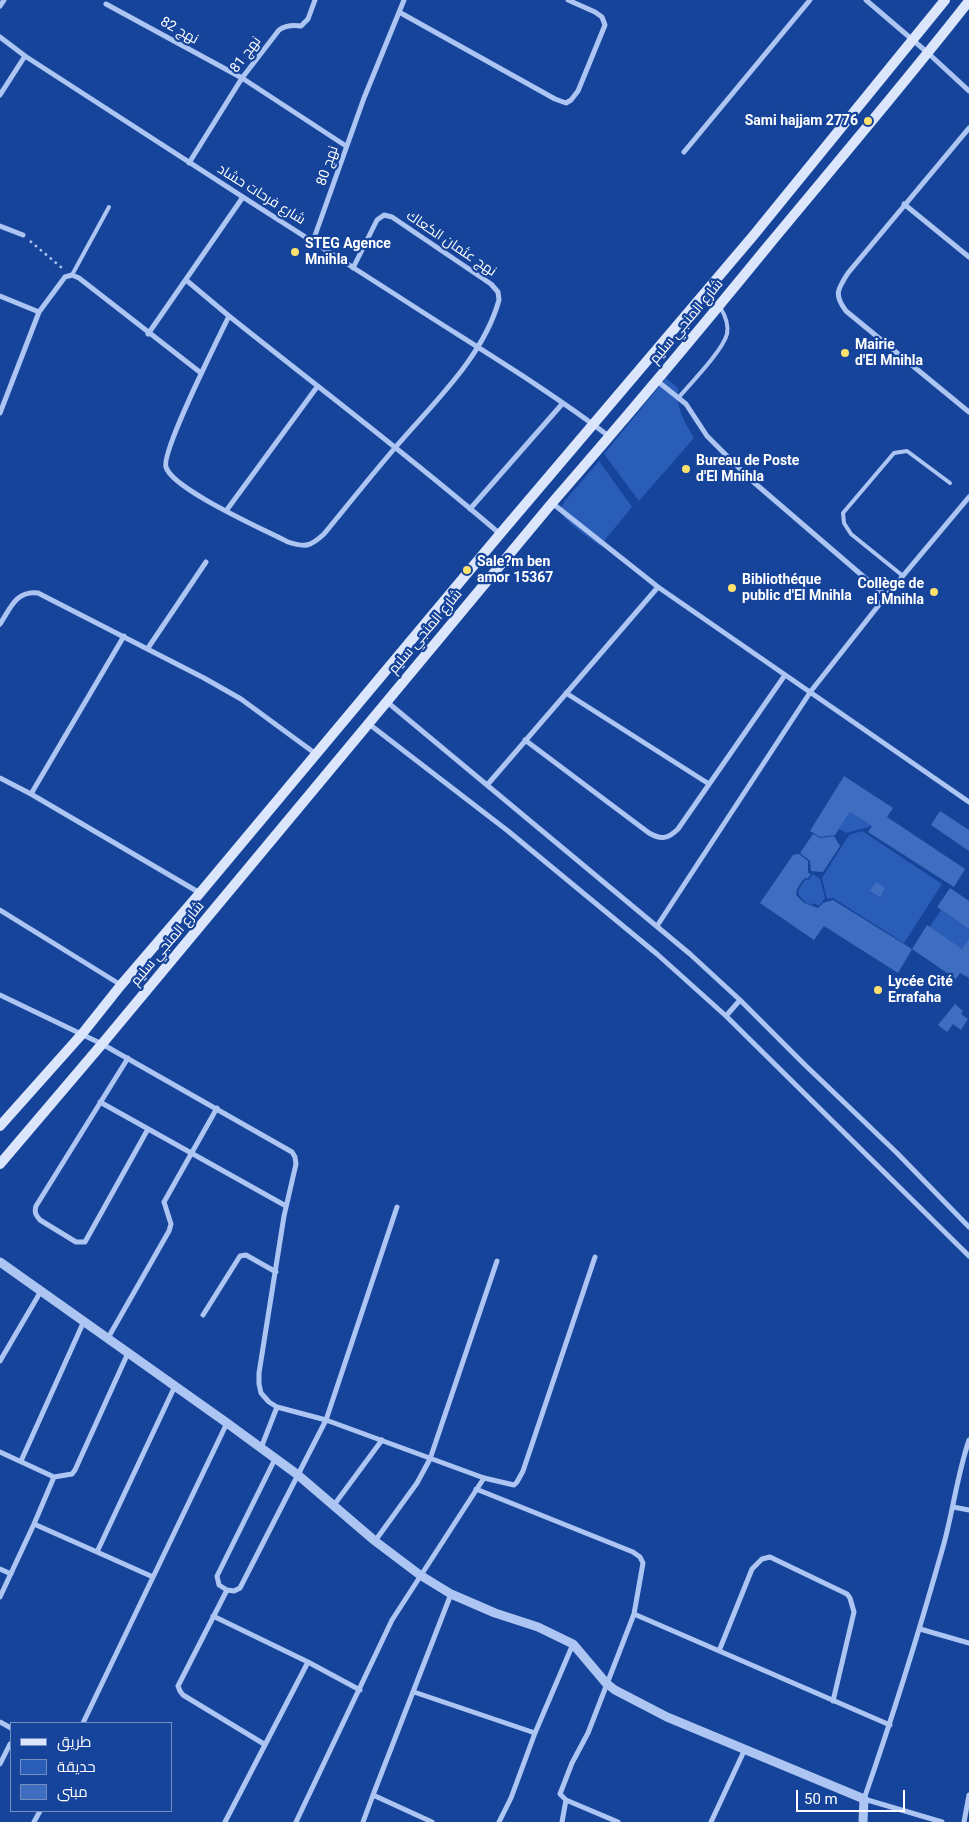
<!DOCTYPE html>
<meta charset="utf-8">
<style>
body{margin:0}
#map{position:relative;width:969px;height:1822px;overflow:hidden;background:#16449a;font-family:Roboto,Cairo,sans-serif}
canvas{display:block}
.legend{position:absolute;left:10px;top:1722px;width:162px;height:90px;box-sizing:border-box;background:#16449a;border:1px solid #738fc2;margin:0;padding:6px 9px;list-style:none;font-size:15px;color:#fff}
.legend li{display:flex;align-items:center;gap:10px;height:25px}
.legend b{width:25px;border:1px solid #738fc2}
.scale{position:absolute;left:796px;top:1790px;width:109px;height:22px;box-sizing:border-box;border:2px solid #fff;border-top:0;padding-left:6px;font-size:15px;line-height:18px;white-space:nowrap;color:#fff;-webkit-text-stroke:4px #16449a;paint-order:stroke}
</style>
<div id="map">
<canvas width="969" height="1822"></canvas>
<ul class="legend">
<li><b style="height:6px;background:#dbe6fc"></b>طريق</li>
<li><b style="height:14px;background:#2a5db8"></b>حديقة</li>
<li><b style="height:14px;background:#3f6ec1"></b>مبنى</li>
</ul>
<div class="scale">50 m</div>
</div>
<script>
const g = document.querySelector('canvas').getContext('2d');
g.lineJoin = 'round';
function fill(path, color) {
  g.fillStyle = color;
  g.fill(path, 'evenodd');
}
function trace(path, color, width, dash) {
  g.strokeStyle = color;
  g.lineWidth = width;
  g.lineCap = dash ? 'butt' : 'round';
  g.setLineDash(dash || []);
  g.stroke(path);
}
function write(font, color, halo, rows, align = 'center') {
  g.font = font + ' Roboto,Cairo,sans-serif';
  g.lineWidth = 4.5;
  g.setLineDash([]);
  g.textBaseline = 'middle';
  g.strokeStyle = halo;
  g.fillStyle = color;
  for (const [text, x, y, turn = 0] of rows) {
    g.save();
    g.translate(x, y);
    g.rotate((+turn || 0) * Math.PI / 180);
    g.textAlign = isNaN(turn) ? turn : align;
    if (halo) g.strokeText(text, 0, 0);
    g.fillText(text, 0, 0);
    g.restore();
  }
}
fill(new Path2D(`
 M 666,378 L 678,388 C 676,408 684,421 694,438 L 639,501 L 604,454 Z
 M 599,461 L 632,507 L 600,546 C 591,539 567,523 562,514 C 560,509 562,506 564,502 Z
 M 850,812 L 872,826 L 846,833 L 839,829 Z
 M 862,831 L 942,884 L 904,943 L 833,898 L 827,899 L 822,878 L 849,835 Z
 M 813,874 L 820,879 L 825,898 L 819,906 L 814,903 L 812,905 L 806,903 L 798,894 L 799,889 L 806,879 L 809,880 Z
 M 941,910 L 969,929 L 969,938 L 962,949 L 929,928 Z`), '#2a5db8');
fill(new Path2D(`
 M 844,776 L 893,808 L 887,817 L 965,869 L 954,887 L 868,832 L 872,826 L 850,812 L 835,835 L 820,837 L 810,831 Z
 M 940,811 L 969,830 L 969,851 L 931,825 Z
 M 813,834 L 820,838 L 834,836 L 840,846 L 823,872 L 811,871 L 810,861 L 800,853 Z
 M 799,854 L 808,861 L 808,873 L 811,874 L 808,878 L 805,878 L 802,881 L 797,889 L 796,895 L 804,903 L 818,908 L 823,903 L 833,900 L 912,949 L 927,925 L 962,949 L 969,938 L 969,978 L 960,973 L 956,979 L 912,949 L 898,973 L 824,926 L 814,940 L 760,903 L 793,855 Z
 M 876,882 L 885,888 L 880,897 L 870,891 Z
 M 950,888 L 969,901 L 969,929 L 937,907 Z
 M 955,1004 L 963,1011 L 961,1014 L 968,1019 L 961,1030 L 953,1024 L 947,1032 L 938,1025 Z`), '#3f6ec1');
trace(new Path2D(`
 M 30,241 L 62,268`), '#acc5f2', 2.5, [2.5, 4]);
trace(new Path2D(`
 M 72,275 L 109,207
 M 679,397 C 691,383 723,350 727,334 C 729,324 725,315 720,307
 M 903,576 L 851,534 L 844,523 L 843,513 L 894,453 L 907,451 L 950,483`), '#acc5f2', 4);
trace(new Path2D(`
 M 866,0 L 928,53 L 969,91
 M 106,4 L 242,78 L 346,146
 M 0,6 L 4,0
 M 399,12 L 555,99 L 566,103 L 571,100 L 578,91 L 605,25 L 602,17 L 595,12 L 568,0
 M 0,37 L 25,56 C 148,136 272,216 396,295 C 468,342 542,385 610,437
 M 0,95 L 25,56
 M 969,128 L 848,273 C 837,290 834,295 846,311 L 969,412
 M 684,152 L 810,0
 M 189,163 L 242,78 L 279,30 C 286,25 293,25 301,26 L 308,19 L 315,0
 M 904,204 L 969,257
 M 0,226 L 23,235
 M 313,241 L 364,98 L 404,0
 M 353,268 L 377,220 L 384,215 L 392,217 L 491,284 L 498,292 L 499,300 C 483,358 432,404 394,449 C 370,477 347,506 324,534 C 311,546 306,548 288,542 C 265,530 172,489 166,467 C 161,452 219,337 229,316 C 319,388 412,458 500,534
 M 186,280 L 229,316
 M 0,296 L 39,312
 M 148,334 L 243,197
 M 656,380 L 686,404 L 707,436 L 750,479 L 886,596
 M 0,413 L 39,312 L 62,281 L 65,277 L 72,275 L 79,278 L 201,373
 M 552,503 L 658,587 L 969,802
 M 470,509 L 563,403
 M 226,511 L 317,387
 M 0,624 C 10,609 16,590 38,593 L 204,678 L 241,699 L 316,754
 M 148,648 L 206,562
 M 566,693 L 709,784
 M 386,701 L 690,954 L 740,1000 L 804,1064 L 897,1153 L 969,1227
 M 369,724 L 508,831 L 657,954 L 726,1016 L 969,1256
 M 525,740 L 649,833 C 661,840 668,839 678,829 L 785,675
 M 0,778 L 31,794 L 200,893
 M 488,784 L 658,587
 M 31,794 L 124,636
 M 0,910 L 121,985
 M 657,926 L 811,691 L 886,596 L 969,497
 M 0,995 L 102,1044 L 292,1152 L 295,1157 L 296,1164 L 284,1216 L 259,1373 L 259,1384 L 261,1393 L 269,1402 L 277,1407 L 326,1420 L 484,1478 L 514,1485 L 517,1482 L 523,1471 L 595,1257
 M 726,1016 L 740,1000
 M 128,1058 L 36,1206 C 34,1213 36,1215 40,1220 L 76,1242 L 85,1242 L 148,1129
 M 100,1102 L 286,1206
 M 203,1315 L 240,1256 L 246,1255 L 276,1272
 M 108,1338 L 169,1231 L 171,1224 L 164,1202 L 217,1108
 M 0,1361 L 41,1291
 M 261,1448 L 277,1407
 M 0,1452 L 54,1477 L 72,1474 L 75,1470 L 128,1353
 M 21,1461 L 84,1321
 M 476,1489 L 633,1552 L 640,1557 L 643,1563 L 634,1614 L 588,1733 L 572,1763 L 560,1794 L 566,1800
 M 334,1505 L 382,1440
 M 953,1507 L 969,1510
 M 34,1524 L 97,1552 L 175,1386
 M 375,1541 L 417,1483 L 430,1459 L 497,1261
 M 97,1552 L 153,1577
 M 0,1569 L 11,1574
 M 227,1590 L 219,1585 L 217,1576 L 275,1459
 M 0,1597 L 34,1524 L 54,1477
 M 634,1614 L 890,1725
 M 213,1616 L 308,1662 L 360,1690
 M 920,1629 L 969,1643
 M 719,1651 L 752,1569 L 762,1559 L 770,1557 L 847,1594 L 850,1598 L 854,1612 L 833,1701
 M 414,1692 L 535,1733
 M 0,1722 L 11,1728
 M 83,1723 L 227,1423
 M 264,1744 L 183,1695 L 180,1691 L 178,1686 L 227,1590 L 234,1591 L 240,1588 L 326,1420 L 397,1207
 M 0,1764 L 10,1744
 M 34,1822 L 40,1811
 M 225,1822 L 308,1662
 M 296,1822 L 392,1620 L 484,1478
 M 363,1822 L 373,1795
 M 432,1822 L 373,1795 L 451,1594
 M 499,1822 L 511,1798 L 535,1733 L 573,1644
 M 562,1822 L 566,1800 L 618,1822
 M 711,1822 L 745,1749
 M 942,1822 L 864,1799 C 893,1716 919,1632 943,1547 C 953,1512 957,1475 969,1440
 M 964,1822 L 969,1795`), '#acc5f2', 5);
trace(new Path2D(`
 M 0,1262 L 227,1423 L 298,1475 L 375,1541 L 420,1575 L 451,1594 L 495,1613 L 538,1627 L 573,1644 L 606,1683 L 615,1690 L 667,1717 L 864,1799 L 863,1822`), '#acc5f2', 9);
trace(new Path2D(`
 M 0,1126 L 82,1034 L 121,985 L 200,893 L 500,534 L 753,236 L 945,0
 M 0,1164 L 102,1044 L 552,503 C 625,419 697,333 768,246 C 835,165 904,84 969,1`), '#dbe6fc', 10);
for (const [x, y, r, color] of [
 [868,121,5,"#ffe26d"],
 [295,252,5,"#ffe26d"],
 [845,353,5,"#ffe26d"],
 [686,469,5,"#ffe26d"],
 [467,570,5,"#ffe26d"],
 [732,588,5,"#ffe26d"],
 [934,592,5,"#ffe26d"],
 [878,990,5,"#ffe26d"]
]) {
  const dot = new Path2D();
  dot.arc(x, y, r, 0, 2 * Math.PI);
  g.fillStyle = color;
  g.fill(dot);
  trace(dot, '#16449a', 2);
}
write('14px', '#fff', '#16449a', [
 ["نهج 82",179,31,29],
 ["نهج 81",246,55,-53],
 ["نهج 80",328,166,-71],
 ["شارع فرحات حشاد",261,195,32],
 ["نهج عثمان الكعاك",451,244,34],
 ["شارع المنجي سليم",687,322,-50],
 ["شارع المنجي سليم",426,632,-50],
 ["شارع المنجي سليم",168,944,-50]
]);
write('bold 14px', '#fff', '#16449a', [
 ["Sami hajjam 2776",858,121,"right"],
 ["STEG Agence",305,244],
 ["Mnihla",305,260],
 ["Mairie",855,345],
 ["d'El Mnihla",855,361],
 ["Bureau de Poste",696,461],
 ["d'El Mnihla",696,477],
 ["Sale?m ben",477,562],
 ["amor 15367",477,578],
 ["Bibliothéque",742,580],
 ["public d'El Mnihla",742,596],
 ["Collège de",924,584,"right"],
 ["el Mnihla",924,600,"right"],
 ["Lycée Cité",888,982],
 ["Errafaha",888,998]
], 'left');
</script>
